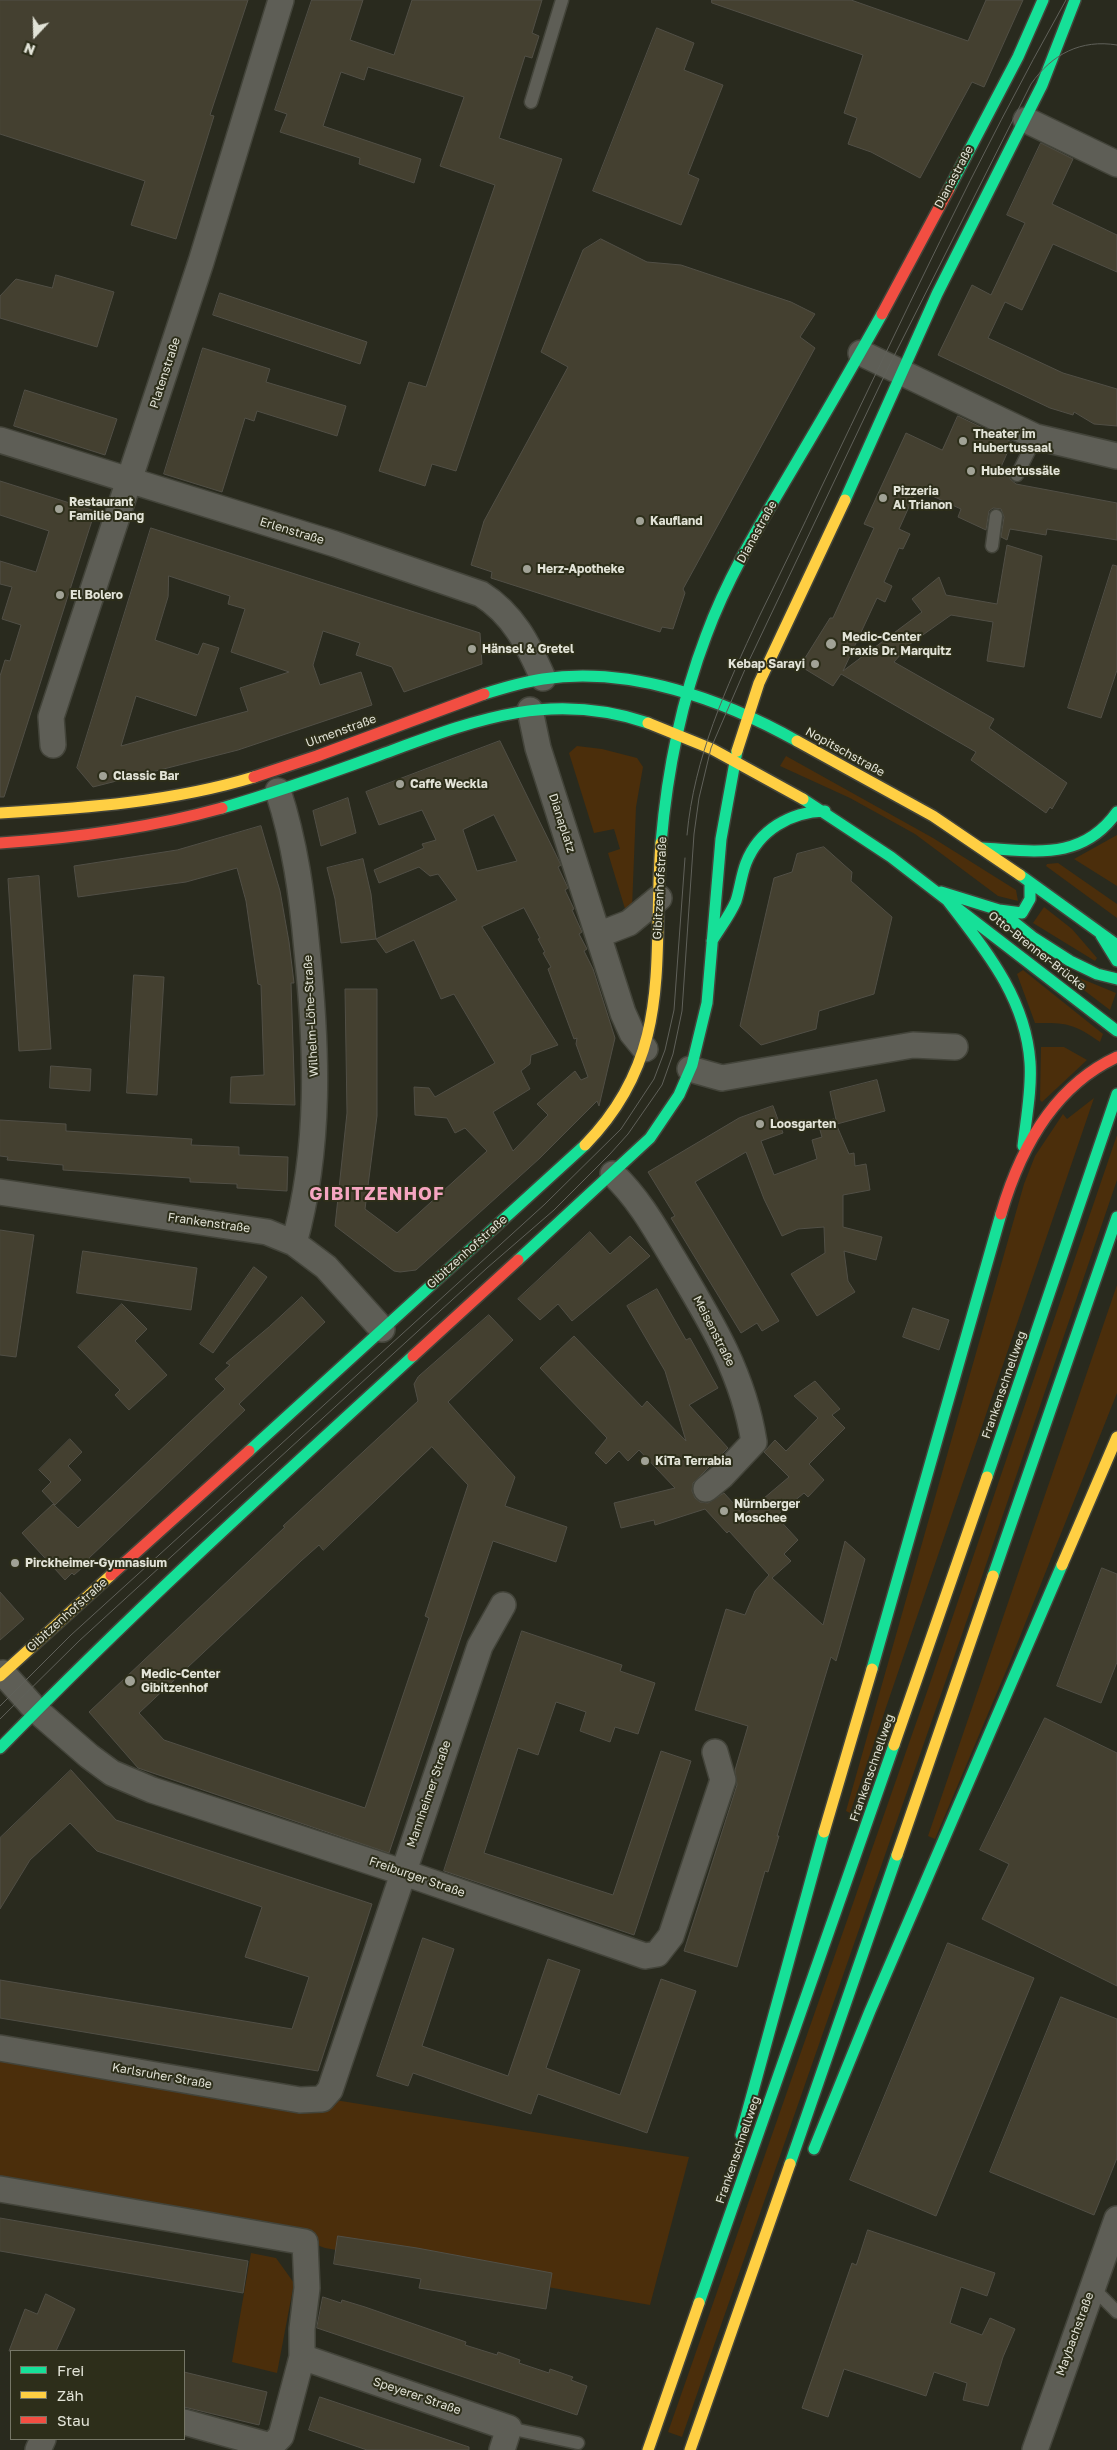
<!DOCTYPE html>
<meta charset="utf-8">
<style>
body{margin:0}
#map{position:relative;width:1117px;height:2450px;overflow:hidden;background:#292a1e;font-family:"Golos Text",sans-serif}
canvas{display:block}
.legend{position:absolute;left:10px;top:2350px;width:175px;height:90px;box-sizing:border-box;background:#2d2e1a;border:1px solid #757666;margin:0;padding:6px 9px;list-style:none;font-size:15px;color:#e2e3d7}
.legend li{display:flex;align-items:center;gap:10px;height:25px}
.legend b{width:25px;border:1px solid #757666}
.north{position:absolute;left:10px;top:10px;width:50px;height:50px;-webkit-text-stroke:4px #2d2e1a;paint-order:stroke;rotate:201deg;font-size:14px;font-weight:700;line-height:20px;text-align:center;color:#e2e3d7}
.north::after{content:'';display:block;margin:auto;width:18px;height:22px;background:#e2e3d7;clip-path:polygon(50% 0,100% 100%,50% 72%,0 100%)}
</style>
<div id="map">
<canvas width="1117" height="2450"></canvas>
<ul class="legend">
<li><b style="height:6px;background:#16e098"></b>Frei</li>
<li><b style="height:6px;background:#ffcf43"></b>Zäh</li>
<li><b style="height:6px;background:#f24e42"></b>Stau</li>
</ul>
<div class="north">N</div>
</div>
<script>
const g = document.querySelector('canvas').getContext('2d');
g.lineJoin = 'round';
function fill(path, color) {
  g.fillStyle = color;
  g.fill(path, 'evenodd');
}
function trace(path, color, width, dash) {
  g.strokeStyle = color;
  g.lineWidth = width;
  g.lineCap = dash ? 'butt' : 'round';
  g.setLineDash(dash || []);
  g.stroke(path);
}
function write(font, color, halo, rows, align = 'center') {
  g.font = font + ' "Golos Text",sans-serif';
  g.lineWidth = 4;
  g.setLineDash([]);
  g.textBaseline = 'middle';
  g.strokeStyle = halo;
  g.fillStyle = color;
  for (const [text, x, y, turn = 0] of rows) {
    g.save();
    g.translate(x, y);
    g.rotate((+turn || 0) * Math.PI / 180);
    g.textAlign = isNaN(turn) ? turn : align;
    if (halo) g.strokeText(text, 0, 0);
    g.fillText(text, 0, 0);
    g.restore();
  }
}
fill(new Path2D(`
 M 577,746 L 602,749 L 637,758 L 643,767 L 636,807 L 632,908 L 626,912 L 608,853 L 620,849 L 614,829 L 594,833 L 569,753 Z
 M 786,756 L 933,838 L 1016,890 L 1018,901 L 998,896 L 915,834 L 850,798 L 780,766 Z
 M 1117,835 L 1117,886 L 1074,859 Z
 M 1058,863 L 1117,904 L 1117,918 L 1046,866 L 1047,864 Z
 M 1044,907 L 1072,929 L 1097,958 L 1095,961 L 1033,923 Z
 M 1023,970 L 1103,1034 L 1100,1042 C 1073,1023 1067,1023 1035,1023 L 1017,974 Z
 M 1070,974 L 1116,993 L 1110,1010 L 1068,978 Z
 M 1041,1047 L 1064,1047 L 1087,1060 L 1042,1102 L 1040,1100 Z
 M 1094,1098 L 850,1813 L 846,1811 L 1024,1184 L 1035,1156 L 1063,1114 L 1067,1119 Z
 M 1117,1135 L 1117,1180 L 976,1594 L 682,2437 L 668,2432 L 929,1686 Z
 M 1117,1285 L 1117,1393 L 1009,1664 L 935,1839 L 928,1836 Z
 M 0,2052 L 335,2100 L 689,2157 L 650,2305 L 325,2248 L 314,2244 L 0,2182 Z
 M 251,2253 L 276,2258 L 294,2283 L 277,2373 L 232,2362 Z`), '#4b2e0b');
const building = new Path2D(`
 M 0,0 L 248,0 L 210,115 L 214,116 L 176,239 L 131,225 L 145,181 L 0,134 Z
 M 312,0 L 363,0 L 350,40 L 394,55 L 412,0 L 542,0 L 532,33 L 539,36 L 532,58 L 525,56 L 499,138 L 562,159 L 456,471 L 432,464 L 425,486 L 379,471 L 409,382 L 426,387 L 495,185 L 440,166 L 464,97 L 368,67 L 364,80 L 341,72 L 323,126 L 421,159 L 414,183 L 359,164 L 360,158 L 280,132 L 287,114 L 275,110 Z
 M 712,0 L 851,0 L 968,41 L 986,0 L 1023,0 L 984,87 L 972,82 L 920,178 L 871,152 L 848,144 L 857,118 L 844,113 L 863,55 L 712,3 Z
 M 657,28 L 694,43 L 684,70 L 723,85 L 688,174 L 699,179 L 681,225 L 593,191 Z
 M 1041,143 L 1073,159 L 1052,204 L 1117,235 L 1117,272 L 1053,244 L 1022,310 L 1005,302 L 988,338 L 1063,373 L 1117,389 L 1117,426 L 1094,424 L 1074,412 L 1073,415 L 1050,408 L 938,355 L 972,285 L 991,295 L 1025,223 L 1007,215 Z
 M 601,239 L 647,262 L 681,265 L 791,302 L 815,314 L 800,337 L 815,348 L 683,589 L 685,593 L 673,629 L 662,627 L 660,632 L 491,578 L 492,572 L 471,565 L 484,521 L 568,367 L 541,352 L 583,250 Z
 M 56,275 L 114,292 L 97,347 L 0,318 L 0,296 L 16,279 L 52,288 Z
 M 220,293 L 367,342 L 360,364 L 213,315 Z
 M 203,348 L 270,369 L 266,382 L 346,406 L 337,436 L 257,411 L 254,421 L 245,418 L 222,492 L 164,474 Z
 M 25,390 L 117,419 L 105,455 L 14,426 Z
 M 958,416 L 1012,442 L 1001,467 L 1010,471 L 1010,479 L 1016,484 L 1117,503 L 1117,540 L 1047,529 L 1046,535 L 1010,529 L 1007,540 L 1001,537 L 1004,517 L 1001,509 L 993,508 L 989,511 L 986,530 L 958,517 L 961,509 L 917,489 L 899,529 L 910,534 L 903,549 L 899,548 L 884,582 L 892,586 L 885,602 L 877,598 L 843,671 L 922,612 L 912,599 L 939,577 L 946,595 L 997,604 L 1007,545 L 1042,556 L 1024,667 L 987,661 L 993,622 L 951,615 L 910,644 L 894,662 L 994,719 L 989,728 L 1067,783 L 1052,809 L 1050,807 L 1046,813 L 971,760 L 976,752 L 841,674 L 833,686 L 800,666 L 830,618 L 833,618 L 874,528 L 864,524 L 906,433 L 942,450 Z
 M 0,481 L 95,511 L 4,797 L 0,797 L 0,676 L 5,660 L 10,661 L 21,625 L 2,619 L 12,587 L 0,584 L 0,561 L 36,572 L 49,531 L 0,515 Z
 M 151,528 L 480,633 L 482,664 L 404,692 L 392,667 L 356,655 L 360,643 L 323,631 L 313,665 L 320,685 L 361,672 L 372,705 L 238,750 L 93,787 L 77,768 ZM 169,576 L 230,596 L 228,604 L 245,609 L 231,652 L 289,672 L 240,688 L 248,711 L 121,746 L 136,696 L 196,716 L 219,648 L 203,643 L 198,655 L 155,640 L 168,597 Z
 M 1113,565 L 1117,566 L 1117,670 L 1101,718 L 1068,708 Z
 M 500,741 L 560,863 L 561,865 L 558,867 L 568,888 L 565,890 L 574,909 L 572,910 L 582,932 L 579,934 L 587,949 L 584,951 L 593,969 L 615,1038 L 599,1106 L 597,1101 L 540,1158 L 416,1270 L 400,1272 L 394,1271 L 335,1226 L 347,1113 L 345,989 L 377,989 L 377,1116 L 365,1209 L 397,1233 L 487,1151 L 465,1128 L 455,1133 L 447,1118 L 415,1115 L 414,1087 L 429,1088 L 435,1097 L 495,1063 L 454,994 L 441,999 L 414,940 L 386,953 L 376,939 L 457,900 L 438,874 L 430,876 L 419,867 L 379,883 L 374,870 L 424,848 L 422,844 L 436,840 L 422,810 L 379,825 L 366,792 ZM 494,815 L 517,861 L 477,871 L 463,830 ZM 524,908 L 540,938 L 538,939 L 545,952 L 543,953 L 551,967 L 548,969 L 574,1039 L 577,1038 L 576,1044 L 588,1077 L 581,1080 L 575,1071 L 537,1104 L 548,1115 L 513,1151 L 493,1112 L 530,1089 L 521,1071 L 530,1064 L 531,1055 L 558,1045 L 482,927 Z
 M 348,798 L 356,833 L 321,846 L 313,811 Z
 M 261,826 L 280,891 L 289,942 L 294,983 L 291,983 L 295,1105 L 230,1103 L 231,1077 L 264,1075 L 261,985 L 258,984 L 246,901 L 237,868 L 186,882 L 78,897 L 74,866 L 177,850 Z
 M 824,847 L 852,872 L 851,881 L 892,917 L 874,994 L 819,1011 L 816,1029 L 761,1045 L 740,1026 L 774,878 L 792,872 L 797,854 Z
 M 363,859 L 371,894 L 376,939 L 341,943 L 335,899 L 327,868 Z
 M 39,876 L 51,1049 L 19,1051 L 8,879 Z
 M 134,975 L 164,977 L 157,1095 L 127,1093 Z
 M 51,1066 L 91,1069 L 90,1091 L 50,1088 Z
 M 877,1080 L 885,1111 L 837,1124 L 830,1092 Z
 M 773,1106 L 783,1133 L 761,1141 L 774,1175 L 817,1159 L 812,1140 L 822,1137 L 818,1123 L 834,1119 L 849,1154 L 854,1153 L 855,1166 L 866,1164 L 870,1190 L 843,1195 L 843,1227 L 882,1237 L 876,1260 L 844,1251 L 848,1281 L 855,1292 L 817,1316 L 791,1274 L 825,1253 L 824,1227 L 798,1229 L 782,1236 L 764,1199 L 746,1152 L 695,1182 L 779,1321 L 762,1331 L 757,1323 L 741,1333 L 671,1218 L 675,1216 L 648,1172 L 739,1118 Z
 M 0,1120 L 66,1124 L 66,1131 L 192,1139 L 191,1145 L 239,1147 L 239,1155 L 288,1157 L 287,1191 L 237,1188 L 237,1184 L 190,1182 L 190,1178 L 63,1170 L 63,1165 L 7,1160 L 8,1157 L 0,1156 Z
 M 0,1230 L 34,1235 L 16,1357 L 0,1355 Z
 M 590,1232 L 610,1254 L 630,1236 L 650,1256 L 572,1321 L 558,1304 L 540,1320 L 518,1299 Z
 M 83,1251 L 197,1268 L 191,1310 L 77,1293 Z
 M 254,1267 L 267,1277 L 213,1353 L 200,1344 Z
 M 657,1289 L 686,1340 L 690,1338 L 718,1388 L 689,1405 L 728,1448 L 693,1483 L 692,1491 L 695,1498 L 700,1502 L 708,1503 L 724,1493 L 744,1515 L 789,1477 L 764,1452 L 775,1440 L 786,1451 L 818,1418 L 794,1396 L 815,1381 L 840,1409 L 832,1415 L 845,1428 L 809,1464 L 824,1480 L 808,1497 L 804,1493 L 776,1516 L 798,1540 L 784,1554 L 791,1561 L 772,1578 L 823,1625 L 845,1541 L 865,1559 L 836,1661 L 831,1657 L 777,1836 L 779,1836 L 768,1872 L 765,1871 L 737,1967 L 684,1951 L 737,1785 L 735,1770 L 748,1726 L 695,1710 L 726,1609 L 745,1615 L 755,1591 L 769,1575 L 729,1531 L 727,1533 L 705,1509 L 655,1525 L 654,1520 L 621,1528 L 614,1503 L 675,1488 L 639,1450 L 628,1461 L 619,1451 L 606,1464 L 595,1453 L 607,1438 L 540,1368 L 574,1336 L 642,1407 L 647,1401 L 686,1441 L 665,1371 L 627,1306 Z
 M 302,1297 L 325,1322 L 239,1404 L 245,1410 L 89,1558 L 91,1560 L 74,1575 L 72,1573 L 65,1580 L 22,1533 L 53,1504 L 78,1528 L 225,1389 L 215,1379 L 230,1365 L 226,1363 L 269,1327 Z
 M 122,1304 L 147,1329 L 135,1341 L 167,1375 L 129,1410 L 115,1395 L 120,1390 L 78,1347 Z
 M 913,1308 L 949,1320 L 939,1350 L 903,1337 Z
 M 489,1315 L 513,1340 L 448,1402 L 515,1477 L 505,1506 L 567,1527 L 556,1562 L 493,1541 L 389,1853 L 138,1768 L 89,1712 L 285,1527 L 283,1526 L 418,1401 L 414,1384 L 418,1377 ZM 432,1447 L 468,1485 L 425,1616 L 429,1618 L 365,1808 L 164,1740 L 139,1713 L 301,1561 L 319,1545 L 323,1550 Z
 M 70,1439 L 82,1452 L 68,1466 L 81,1480 L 55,1505 L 42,1491 L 51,1482 L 39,1470 Z
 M 1102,1568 L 1117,1574 L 1117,1662 L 1101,1703 L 1057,1686 Z
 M 0,1592 L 24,1619 L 0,1640 Z
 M 522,1631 L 622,1665 L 620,1671 L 655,1683 L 638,1734 L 615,1727 L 610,1742 L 580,1731 L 586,1712 L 556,1702 L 538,1755 L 518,1748 L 484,1853 L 613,1895 L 661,1751 L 691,1761 L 634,1935 L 444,1871 Z
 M 1045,1718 L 1117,1753 L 1117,1986 L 982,1919 L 1009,1864 L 980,1850 Z
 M 71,1770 L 116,1820 L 372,1904 L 318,2071 L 0,2018 L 0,1980 L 292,2029 L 309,1977 L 245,1957 L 262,1907 L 97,1851 L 70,1823 L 30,1860 L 0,1909 L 0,1838 Z
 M 423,1938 L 454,1949 L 422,2046 L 508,2076 L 548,1959 L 580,1970 L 546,2068 L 620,2095 L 661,1979 L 696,1991 L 647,2133 L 538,2094 L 531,2114 L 413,2073 L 408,2086 L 377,2076 Z
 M 948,1943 L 1034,1978 L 936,2216 L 850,2180 Z
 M 1061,1997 L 1117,2019 L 1117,2158 L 1094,2215 L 990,2172 Z
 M 0,2218 L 248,2261 L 243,2293 L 0,2251 Z
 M 868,2230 L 995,2273 L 987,2296 L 961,2287 L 950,2323 L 982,2335 L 990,2318 L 1015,2329 L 1003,2357 L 988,2406 L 963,2400 L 967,2383 L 934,2372 L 926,2396 L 844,2369 L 828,2417 L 802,2408 L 852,2263 L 856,2265 Z
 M 338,2236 L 417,2248 L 552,2273 L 546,2309 L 419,2288 L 421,2279 L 334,2264 Z
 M 46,2294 L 75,2309 L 56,2351 L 9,2351 L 25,2309 L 37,2314 Z
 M 323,2297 L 341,2303 L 342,2300 L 365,2307 L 466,2342 L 465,2345 L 497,2355 L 498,2352 L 520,2360 L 519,2363 L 549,2373 L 550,2369 L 573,2377 L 571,2380 L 587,2386 L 577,2415 L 317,2328 Z
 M 184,2372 L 267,2392 L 259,2425 L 184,2407 Z
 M 320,2397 L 469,2447 L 469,2450 L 367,2450 L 309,2430 Z`);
fill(building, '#444030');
trace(building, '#514f46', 1);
const lane = new Path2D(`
 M 531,102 L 562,0
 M 1017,475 L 1036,437
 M 992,546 L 996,516
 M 1092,2287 L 1117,2312
 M 509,2428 L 578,2443`);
const street = new Path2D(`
 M 1026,120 L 1117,164
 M 861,353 L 1036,437 L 1117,456
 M 0,440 L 335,544 L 481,594 C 513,614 528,644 543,678
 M 530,710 L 538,748 L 623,1013 L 632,1033 L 645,1049
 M 53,745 L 51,717 L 201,262 L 281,0
 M 278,791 C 295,843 302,895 307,950 C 317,1048 321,1147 294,1243
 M 598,935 L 629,923 L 659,898
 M 690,1069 L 722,1078 L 913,1045 L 955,1047
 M 613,1174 C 639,1199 655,1228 673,1258 C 709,1318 743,1372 754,1442 L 722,1476 L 706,1489
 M 0,1192 L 267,1232 L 294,1243 L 326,1267 L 382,1329
 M 3,1673 L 36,1710 L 89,1756 L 112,1773 L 152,1790 L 402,1872 L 645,1956 L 657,1954 L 671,1936 L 723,1780 L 715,1752
 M 0,2048 L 300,2100 L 322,2099 L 330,2090 L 480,1646 L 503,1605
 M 0,2189 L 305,2242 L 307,2288 L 302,2329 L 302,2357 L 281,2436 L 271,2446 L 272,2450
 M 302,2357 L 509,2428 L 502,2450
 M 184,2422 L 271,2446
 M 38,2450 L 43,2439
 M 1035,2450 L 1117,2219`);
const fast = new Path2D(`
 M 949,189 L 1018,57 L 1043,0
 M 845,500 L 937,294 L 1042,85 L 1075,0
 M 484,694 C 503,688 523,682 543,679 C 630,666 722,699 797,741
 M 803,799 L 891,857 L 1117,1031
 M 222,808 C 274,793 325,775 377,756 C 470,722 547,689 648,723
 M 661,843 C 667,773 681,702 706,636 C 729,573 765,516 799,458 C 827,411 855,362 882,314
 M 982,848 C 1036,851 1082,861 1117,812
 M 1020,875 L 1117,945
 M 941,892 C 980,944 1025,993 1030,1062 C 1032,1089 1026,1119 1023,1146
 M 941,892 L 999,910 L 1034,938 L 1070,961 L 1097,974 L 1117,979
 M 999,910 L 1022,913 L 1030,899 L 1030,883
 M 1101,935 L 1117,961
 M 712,941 C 720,928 730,915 736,901 C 740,889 741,876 746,863 C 759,830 790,812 825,811
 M 518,1260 L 650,1138 L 679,1095 L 692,1065 L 707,1003 L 721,839 L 737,751
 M 249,1451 L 585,1145
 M 987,1477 L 1117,1094
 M 993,1576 L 1117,1217
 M 872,1669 L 1001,1214
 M 0,1748 C 132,1612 273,1484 413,1356
 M 741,2135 L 824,1832
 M 814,2149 L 870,2011 L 1062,1565
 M 790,2164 L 897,1855
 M 699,2303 L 894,1745`);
const slow = new Path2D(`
 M 648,723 L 712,749 L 803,799
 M 797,741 L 933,816 L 1020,875
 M 737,751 L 759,683 L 845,500
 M 0,813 C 85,808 172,802 254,777
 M 585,1145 C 675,1053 652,959 661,843
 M 1062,1565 L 1117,1437
 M 0,1676 L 111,1575
 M 894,1745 L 987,1477
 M 824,1832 L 872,1669
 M 897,1855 L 993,1576
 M 648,2450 L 699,2303
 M 690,2450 L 790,2164`);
const jam = new Path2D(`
 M 882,314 L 949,189
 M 254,777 L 317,756 L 484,694
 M 0,843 C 75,838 150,828 222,808
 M 1001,1214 C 1020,1149 1054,1086 1117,1057
 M 413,1356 L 518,1260
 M 111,1575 L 249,1451`);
trace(lane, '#43443a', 15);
trace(street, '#43443a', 28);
trace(fast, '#43443a', 14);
trace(slow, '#43443a', 14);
trace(jam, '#43443a', 14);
trace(lane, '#5e5e56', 12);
trace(street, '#5e5e56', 25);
trace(fast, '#16e098', 11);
trace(slow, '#ffcf43', 11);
trace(jam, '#f24e42', 11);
trace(new Path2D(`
 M 687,835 C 694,757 726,688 759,617 C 780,574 801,531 821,488 C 900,324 977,158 1066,0
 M 0,1706 L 71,1635 L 545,1204 L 621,1129 L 654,1079 L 665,1050 L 674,1010 L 685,858
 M 0,1719 L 79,1641 L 487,1268 L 554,1210 L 610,1154 L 628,1134 L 662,1085 L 673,1054 L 682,1011 L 694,834 L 699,798 L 711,748 L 746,667 L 889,366 L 1031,84 C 1052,54 1081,39 1117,45`), '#60615a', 1);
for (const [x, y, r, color] of [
 [963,441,5,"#a1a296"],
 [971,471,5,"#a1a296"],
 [883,498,5,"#a1a296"],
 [59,509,5,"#a1a296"],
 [640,521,5,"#a1a296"],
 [527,569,5,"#a1a296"],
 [60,595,5,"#a1a296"],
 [831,644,6,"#a1a296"],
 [472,649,5,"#a1a296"],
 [815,664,5,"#a1a296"],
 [103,776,5,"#a1a296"],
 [400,784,5,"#a1a296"],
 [760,1124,5,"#a1a296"],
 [645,1461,5,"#a1a296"],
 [724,1511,5,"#a1a296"],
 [15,1563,5,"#a1a296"],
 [130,1681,6,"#a1a296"]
]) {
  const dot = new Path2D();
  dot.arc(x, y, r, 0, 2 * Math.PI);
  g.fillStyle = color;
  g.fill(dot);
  trace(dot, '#2d2e1a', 2);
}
write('12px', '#e2e3d7', '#2d2e1a', [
 ["Dianastraße",954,177,-62],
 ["Platenstraße",165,373,-72],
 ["Erlenstraße",292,531,17],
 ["Dianastraße",757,532,-61],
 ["Ulmenstraße",341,731,-20],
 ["Nopitschstraße",845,752,29],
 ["Dianaplatz",562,823,72],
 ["Gibitzenhofstraße",660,888,-87],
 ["Otto-Brenner-Brücke",1037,951,38],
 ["Wilhelm-Löhe-Straße",311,1016,-93],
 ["Frankenstraße",209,1223,8],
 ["Gibitzenhofstraße",467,1252,-42],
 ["Meisenstraße",714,1331,63],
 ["Frankenschnellweg",1004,1385,-71],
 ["Gibitzenhofstraße",67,1615,-42],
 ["Frankenschnellweg",872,1768,-71],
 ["Mannheimer Straße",429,1794,-71],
 ["Freiburger Straße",417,1877,19],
 ["Karlsruher Straße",162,2076,10],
 ["Frankenschnellweg",738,2150,-71],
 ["Maybachstraße",1075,2334,-70],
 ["Speyerer Straße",417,2396,19]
]);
write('bold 12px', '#e2e3d7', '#2d2e1a', [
 ["Theater im",973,434],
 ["Hubertussaal",973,448],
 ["Hubertussäle",981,471],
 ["Pizzeria",893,491],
 ["Al Trianon",893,505],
 ["Restaurant",69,502],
 ["Familie Dang",69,516],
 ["Kaufland",650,521],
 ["Herz-Apotheke",537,569],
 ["El Bolero",70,595],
 ["Medic-Center",842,637],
 ["Praxis Dr. Marquitz",842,651],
 ["Hänsel & Gretel",482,649],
 ["Kebap Sarayi",805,664,"right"],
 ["Classic Bar",113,776],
 ["Caffe Weckla",410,784],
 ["Loosgarten",770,1124],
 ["KiTa Terrabia",655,1461],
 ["Nürnberger",734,1504],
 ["Moschee",734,1518],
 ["Pirckheimer-Gymnasium",25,1563],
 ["Medic-Center",141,1674],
 ["Gibitzenhof",141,1688]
], 'left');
g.letterSpacing = '1px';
write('bold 18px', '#f5a5c1', '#2d2e1a', [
 ["GIBITZENHOF",377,1194]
]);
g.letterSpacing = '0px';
</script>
